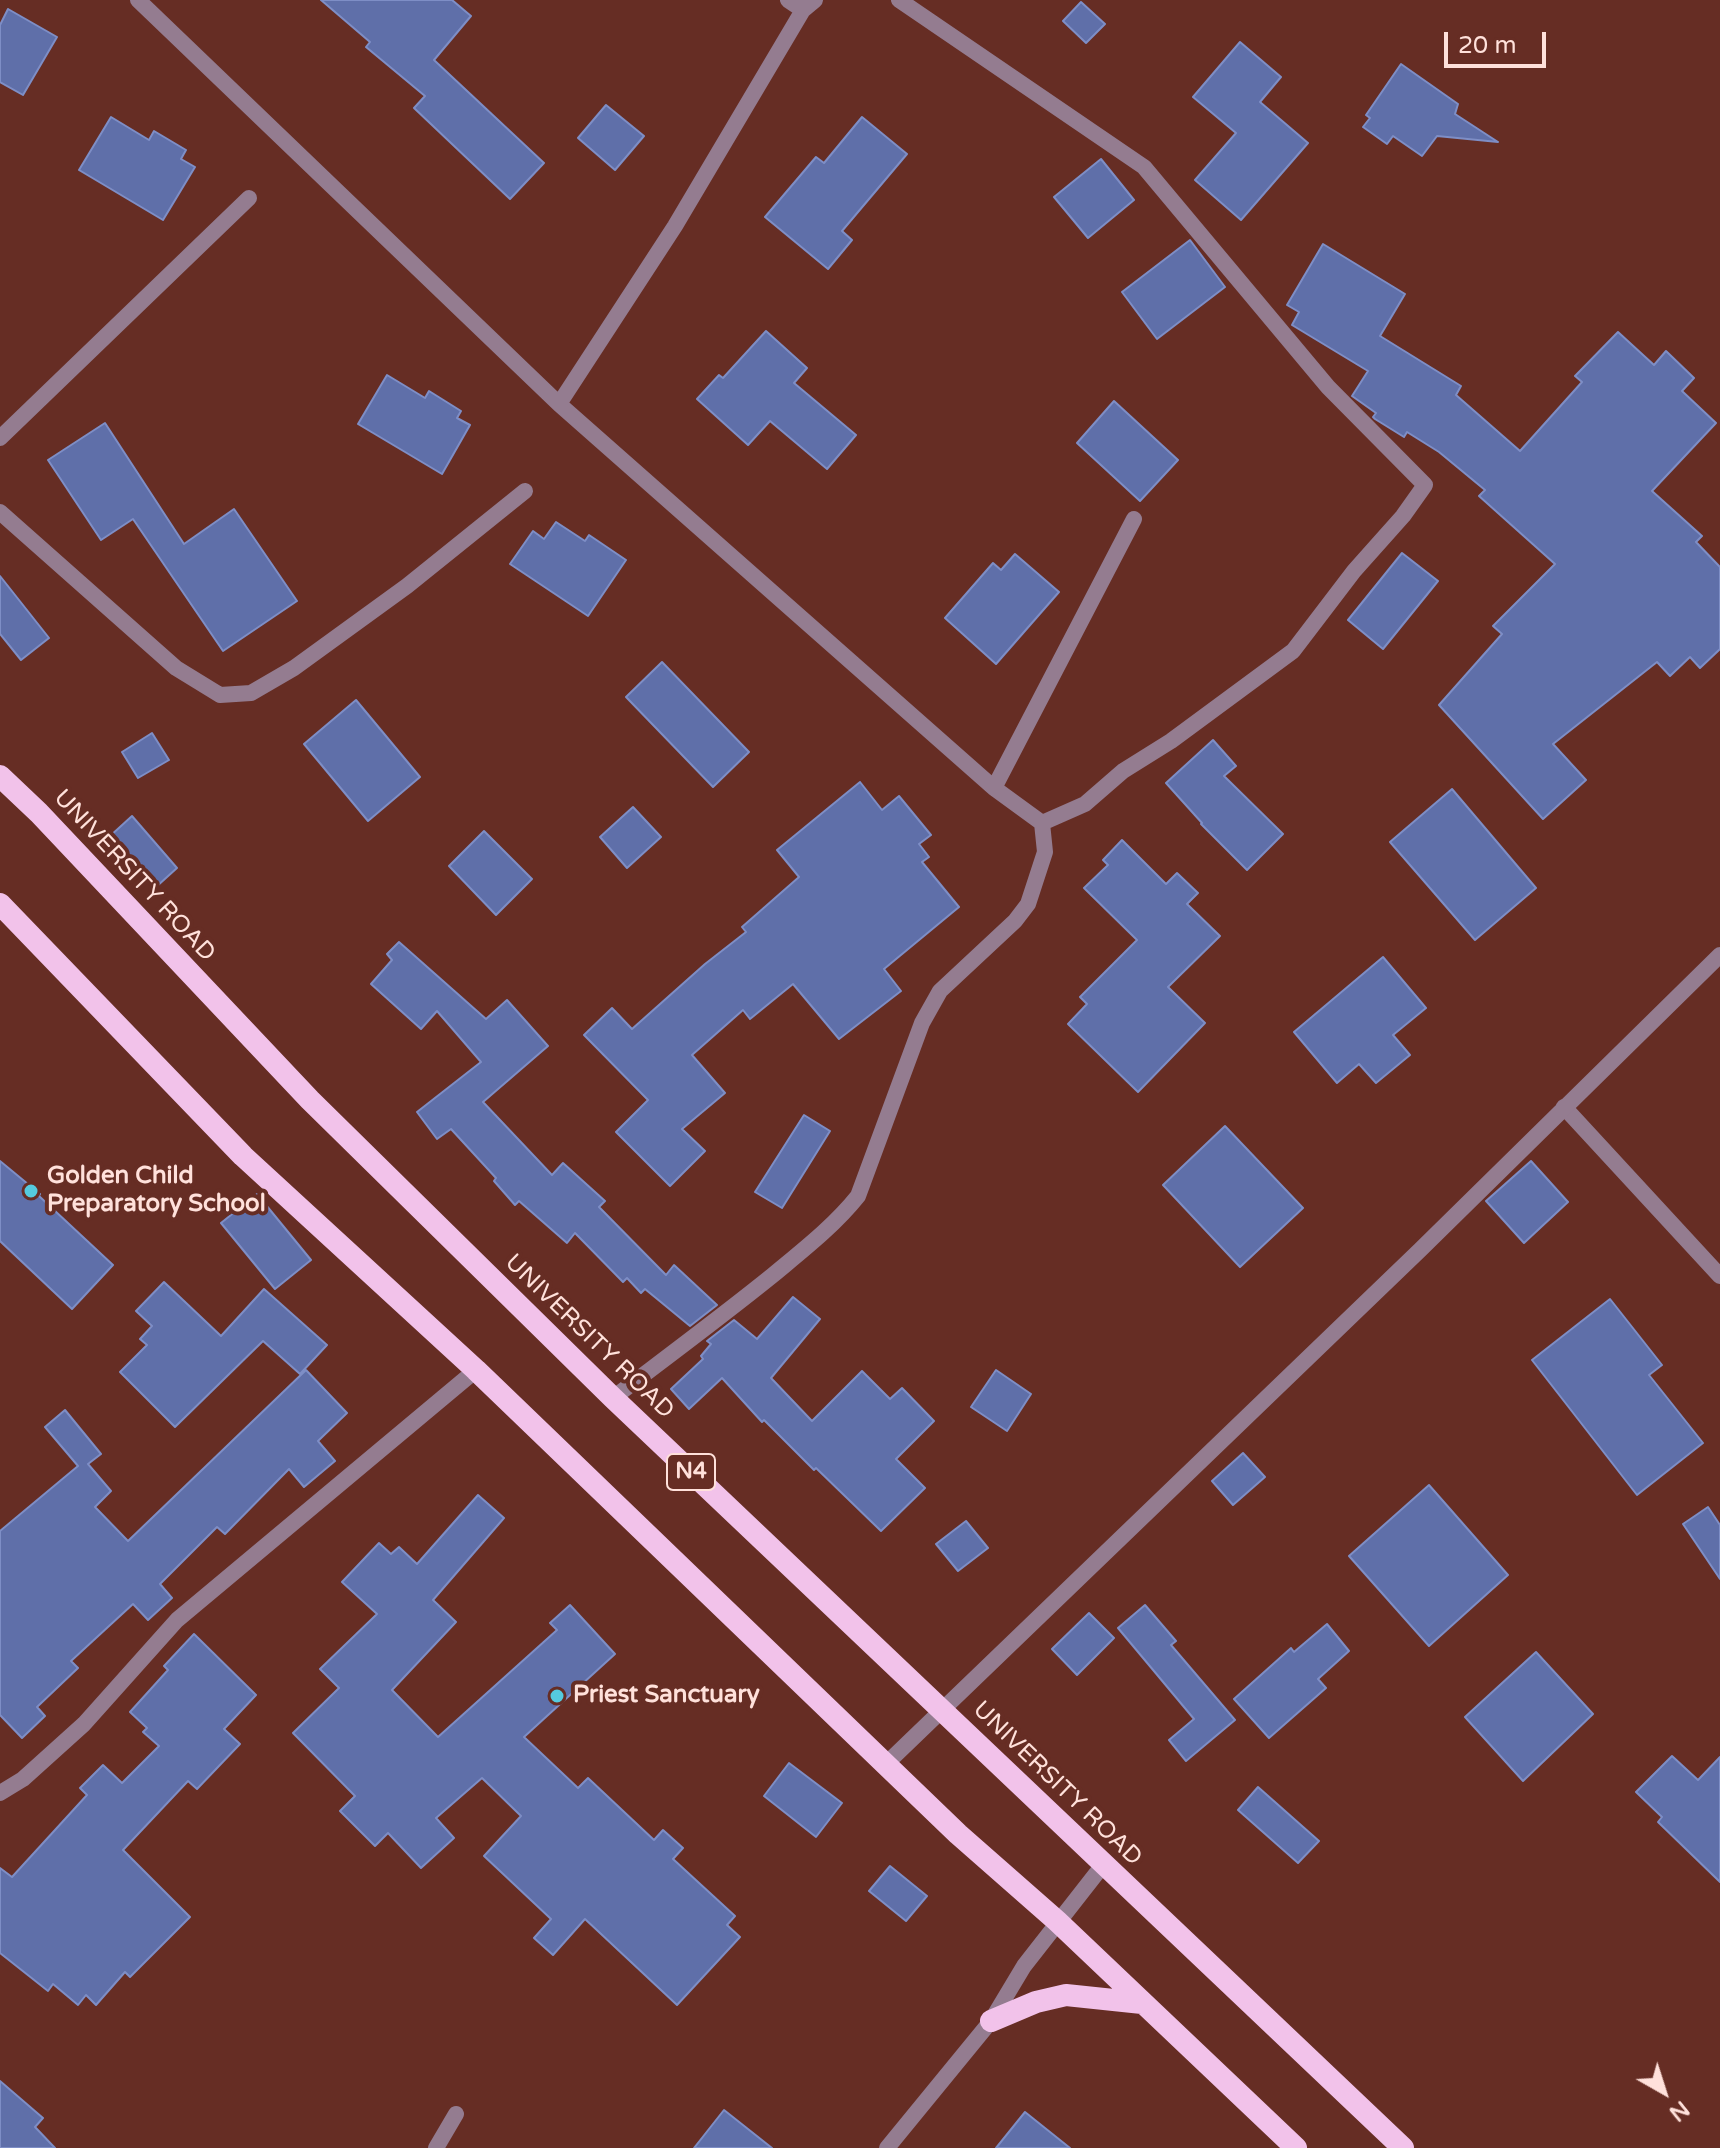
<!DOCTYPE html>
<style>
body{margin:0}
#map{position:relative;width:1720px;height:2148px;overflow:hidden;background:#662d24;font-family:"Varela Round",sans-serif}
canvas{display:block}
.north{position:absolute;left:1624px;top:2052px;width:80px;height:80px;-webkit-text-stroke:6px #662d24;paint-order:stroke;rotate:141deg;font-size:22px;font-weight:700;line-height:32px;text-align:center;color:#ffe1db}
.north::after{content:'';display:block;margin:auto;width:28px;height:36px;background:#ffe1db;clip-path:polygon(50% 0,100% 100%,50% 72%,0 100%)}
.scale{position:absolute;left:1444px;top:32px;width:102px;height:36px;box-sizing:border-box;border:4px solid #ffe1db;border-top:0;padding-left:10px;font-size:24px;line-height:28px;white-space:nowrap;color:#ffe1db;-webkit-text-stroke:6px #662d24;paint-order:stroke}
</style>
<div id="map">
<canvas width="1720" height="2148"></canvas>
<div class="north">N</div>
<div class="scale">20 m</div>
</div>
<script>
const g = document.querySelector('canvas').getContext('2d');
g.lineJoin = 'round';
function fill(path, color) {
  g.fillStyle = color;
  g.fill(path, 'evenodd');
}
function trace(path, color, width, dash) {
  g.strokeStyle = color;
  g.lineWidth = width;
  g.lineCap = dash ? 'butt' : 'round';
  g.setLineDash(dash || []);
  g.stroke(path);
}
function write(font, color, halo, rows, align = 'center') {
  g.font = font + ' "Varela Round",sans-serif';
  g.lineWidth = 8;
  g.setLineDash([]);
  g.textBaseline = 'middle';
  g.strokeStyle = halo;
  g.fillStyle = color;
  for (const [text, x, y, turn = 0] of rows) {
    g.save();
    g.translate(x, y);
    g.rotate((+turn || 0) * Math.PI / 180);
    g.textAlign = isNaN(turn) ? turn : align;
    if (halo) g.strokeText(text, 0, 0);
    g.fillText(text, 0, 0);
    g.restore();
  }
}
const building = new Path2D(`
 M 321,0 L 452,0 L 471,16 L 434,60 L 544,163 L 510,199 L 414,108 L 425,96 L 366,47 L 370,42 Z
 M 1081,2 L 1105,24 L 1086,43 L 1063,21 Z
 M 8,9 L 57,37 L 23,95 L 0,82 L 0,25 Z
 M 1240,42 L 1281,77 L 1260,102 L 1308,143 L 1241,220 L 1195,180 L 1236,133 L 1193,97 Z
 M 1401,64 L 1458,104 L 1455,114 L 1498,142 L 1437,136 L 1422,156 L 1393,136 L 1387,144 L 1363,127 L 1370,118 L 1366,115 Z
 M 606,105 L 644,136 L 615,170 L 578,138 Z
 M 111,117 L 149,140 L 154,131 L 186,150 L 181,159 L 195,167 L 163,220 L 79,170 Z
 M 862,117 L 907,154 L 842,231 L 852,240 L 828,269 L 765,217 L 816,157 L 824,163 Z
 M 1101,159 L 1134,200 L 1088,238 L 1054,197 Z
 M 1190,240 L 1225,287 L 1157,339 L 1122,292 Z
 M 1323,244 L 1405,294 L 1380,336 L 1461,386 L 1456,395 L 1520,451 L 1582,382 L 1575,376 L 1618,332 L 1654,365 L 1666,351 L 1694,378 L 1682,391 L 1716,423 L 1652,491 L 1702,536 L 1696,542 L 1720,567 L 1720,649 L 1700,668 L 1690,657 L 1670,676 L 1657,662 L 1553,744 L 1586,780 L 1543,819 L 1439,705 L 1502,634 L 1493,626 L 1555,564 L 1479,496 L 1485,490 L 1439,452 L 1407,432 L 1404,437 L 1375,419 L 1373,417 L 1376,413 L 1352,396 L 1368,371 L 1292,325 L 1299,312 L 1287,305 Z
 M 766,331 L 807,368 L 794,383 L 856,435 L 827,469 L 770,421 L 748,445 L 697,399 L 719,375 L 723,378 Z
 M 387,375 L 425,398 L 429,391 L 461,411 L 457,418 L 470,425 L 442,474 L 358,424 Z
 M 1114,401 L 1178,460 L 1140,501 L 1077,443 Z
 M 105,423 L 184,544 L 234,509 L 297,601 L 223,651 L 133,519 L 101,540 L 48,460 Z
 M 556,522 L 585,541 L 589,535 L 626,560 L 588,616 L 510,564 L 533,531 L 544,539 Z
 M 1402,553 L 1438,581 L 1383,649 L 1348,620 Z
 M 1015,554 L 1059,592 L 996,664 L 945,618 L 993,563 L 1001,570 Z
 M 0,576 L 49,638 L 21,660 L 0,634 Z
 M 662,662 L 749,752 L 713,787 L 626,697 Z
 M 356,700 L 420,777 L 368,821 L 304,744 Z
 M 152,733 L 169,760 L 138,778 L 122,752 Z
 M 1213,740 L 1236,766 L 1224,776 L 1283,834 L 1247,870 L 1201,824 L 1202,823 L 1166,783 Z
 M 860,782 L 882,810 L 899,796 L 931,835 L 919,844 L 929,857 L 922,862 L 959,907 L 884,969 L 901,991 L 839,1039 L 793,984 L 750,1019 L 743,1010 L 692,1055 L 725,1093 L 682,1129 L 705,1151 L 670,1186 L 616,1132 L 648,1100 L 584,1035 L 612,1008 L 632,1029 L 705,964 L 746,932 L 742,927 L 799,877 L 777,850 Z
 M 1452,789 L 1536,888 L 1475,940 L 1390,842 Z
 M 633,807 L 661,837 L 627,868 L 600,837 Z
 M 132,816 L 177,868 L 156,887 L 109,837 Z
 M 484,831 L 532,879 L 496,915 L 449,866 Z
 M 1122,840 L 1166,884 L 1177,873 L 1198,893 L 1187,904 L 1220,936 L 1168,987 L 1205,1023 L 1138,1092 L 1068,1024 L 1087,1004 L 1080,997 L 1137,940 L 1084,888 L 1108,865 L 1103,860 Z
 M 399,942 L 486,1019 L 507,1000 L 548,1046 L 483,1102 L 552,1175 L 563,1163 L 605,1201 L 599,1207 L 666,1275 L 674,1265 L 717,1305 L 690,1326 L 645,1289 L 641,1293 L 627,1278 L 623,1282 L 575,1233 L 567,1243 L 519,1201 L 515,1205 L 494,1181 L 496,1178 L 451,1129 L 437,1139 L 417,1112 L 481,1062 L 437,1011 L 421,1029 L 371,984 L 392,960 L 387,954 Z
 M 1383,957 L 1426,1008 L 1393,1035 L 1410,1055 L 1376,1083 L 1359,1064 L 1337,1083 L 1294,1032 Z
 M 804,1115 L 830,1131 L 782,1208 L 755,1192 Z
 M 1225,1126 L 1303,1208 L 1240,1267 L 1163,1185 Z
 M 0,1161 L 40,1194 L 39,1196 L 113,1265 L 72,1309 L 0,1241 Z
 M 1531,1161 L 1568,1202 L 1524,1243 L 1486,1201 Z
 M 257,1194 L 311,1260 L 275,1289 L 221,1223 Z
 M 164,1282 L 221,1336 L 264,1289 L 327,1345 L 300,1374 L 263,1341 L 175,1427 L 120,1372 L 147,1345 L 140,1339 L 152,1326 L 136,1311 Z
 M 793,1297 L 820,1319 L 771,1378 L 812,1421 L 862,1371 L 890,1399 L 902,1388 L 934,1421 L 896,1459 L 925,1488 L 881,1531 L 816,1468 L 814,1470 L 764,1420 L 762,1422 L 722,1378 L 689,1409 L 671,1389 L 703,1359 L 701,1356 L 711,1344 L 707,1341 L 734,1320 L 757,1339 Z
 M 1610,1299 L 1662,1365 L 1649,1375 L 1703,1443 L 1637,1495 L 1532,1360 Z
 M 306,1370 L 347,1413 L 318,1441 L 335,1461 L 304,1487 L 289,1469 L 225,1534 L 217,1527 L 160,1584 L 172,1598 L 148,1620 L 133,1604 L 71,1661 L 78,1668 L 37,1707 L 45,1716 L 22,1738 L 0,1715 L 0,1531 L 78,1466 L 45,1427 L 65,1410 L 101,1454 L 88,1464 L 111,1491 L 95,1507 L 128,1541 Z
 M 996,1370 L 1031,1394 L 1007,1431 L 971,1407 Z
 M 1243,1453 L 1265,1477 L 1233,1505 L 1212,1481 Z
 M 1429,1485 L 1508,1575 L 1429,1646 L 1349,1556 Z
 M 478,1495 L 504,1518 L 433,1600 L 456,1622 L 392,1690 L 438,1737 L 557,1630 L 550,1623 L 570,1605 L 615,1654 L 524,1737 L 578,1788 L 588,1778 L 654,1840 L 663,1830 L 683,1848 L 673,1859 L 735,1916 L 727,1925 L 740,1937 L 677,2005 L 585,1919 L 553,1955 L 534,1938 L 551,1919 L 484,1856 L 521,1816 L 482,1778 L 436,1818 L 454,1838 L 421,1868 L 388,1833 L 375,1846 L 340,1811 L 355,1796 L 293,1733 L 339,1688 L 320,1669 L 377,1614 L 342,1582 L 379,1543 L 391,1554 L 399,1547 L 417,1564 Z
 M 1708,1507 L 1720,1525 L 1720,1579 L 1683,1524 Z
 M 966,1521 L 988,1548 L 958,1571 L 936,1544 Z
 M 1145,1605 L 1176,1641 L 1171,1645 L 1235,1720 L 1186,1761 L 1169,1740 L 1194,1719 L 1118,1628 Z
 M 1089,1613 L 1114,1638 L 1077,1675 L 1052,1649 Z
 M 1327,1624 L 1349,1651 L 1318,1679 L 1326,1688 L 1269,1738 L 1234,1699 L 1291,1648 L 1294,1652 Z
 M 194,1634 L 256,1695 L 224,1729 L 240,1744 L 197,1789 L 188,1781 L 123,1850 L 190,1917 L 130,1977 L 125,1972 L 96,2005 L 86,1995 L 78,2005 L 53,1984 L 48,1991 L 0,1953 L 0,1868 L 12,1877 L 87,1795 L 80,1788 L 103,1765 L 122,1783 L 159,1746 L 143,1732 L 147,1728 L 130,1712 L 168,1670 L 164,1666 Z
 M 1536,1652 L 1593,1714 L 1523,1781 L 1465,1717 Z
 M 1672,1756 L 1698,1780 L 1720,1757 L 1720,1882 L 1658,1822 L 1662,1817 L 1636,1792 Z
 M 789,1763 L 842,1803 L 816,1837 L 764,1796 Z
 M 1258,1787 L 1319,1841 L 1298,1863 L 1238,1810 Z
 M 890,1866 L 927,1896 L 906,1921 L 869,1891 Z
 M 0,2081 L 43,2118 L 35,2127 L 55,2148 L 0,2148 Z
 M 724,2110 L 772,2148 L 694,2148 Z
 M 1025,2112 L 1070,2148 L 996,2148 Z`);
fill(building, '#5f6fa9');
trace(building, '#7e8ec6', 2);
trace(new Path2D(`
 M 138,0 L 559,404
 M 788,0 L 803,10
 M 899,0 L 1144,167 L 1328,387 L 1425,485 L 1403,516 L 1354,571 L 1293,651 L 1171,741 L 1123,771 L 1085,804 L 1042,823
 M 0,438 L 249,198
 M 0,512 L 176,668 L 220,695 L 251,693 L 294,668 L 407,586 L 525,491
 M 994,788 L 1134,519
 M 1564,1107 L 1720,1276
 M 613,1398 C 667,1357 721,1317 773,1275 C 803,1250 834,1226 858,1196 L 922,1023 L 940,991 L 1015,921 L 1028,904 L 1045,852 L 1042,823 L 994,788 L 559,404 L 675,226 L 803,10 L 815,0
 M 0,1793 L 23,1779 L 84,1724 L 177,1620 L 476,1370
 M 436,2148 L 456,2114
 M 887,2148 L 991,2021 L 1024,1966 L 1103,1865`), '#947c90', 16);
trace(new Path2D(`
 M 886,1764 L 1420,1250 L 1720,955`), '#947c90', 16);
trace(new Path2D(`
 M 0,776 L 39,813 L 310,1100 L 613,1398 L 1403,2148
 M 0,904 L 243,1156 L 476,1370 L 958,1834 L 1057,1921 L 1296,2148
 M 991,2021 L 1036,2002 L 1066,1995 L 1142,2003`), '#f2c2ea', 22);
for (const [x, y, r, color] of [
 [31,1191,8,"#55cade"],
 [557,1696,8,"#55cade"]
]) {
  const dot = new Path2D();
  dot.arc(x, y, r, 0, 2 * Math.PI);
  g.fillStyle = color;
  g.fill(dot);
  trace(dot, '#662d24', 3);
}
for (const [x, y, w] of [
 [691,1472,48]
]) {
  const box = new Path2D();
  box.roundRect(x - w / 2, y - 18, w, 36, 6);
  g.fillStyle = '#662d24';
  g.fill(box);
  trace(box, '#ffe1db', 2);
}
write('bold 22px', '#ffe1db', null, [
 ["N4",691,1472]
]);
write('24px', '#ffe1db', '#662d24', [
 ["UNIVERSITY ROAD",134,876,47],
 ["UNIVERSITY ROAD",589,1337,44],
 ["UNIVERSITY ROAD",1057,1784,44]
]);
write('bold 24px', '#ffe1db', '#662d24', [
 ["Golden Child",47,1177],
 ["Preparatory School",47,1205],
 ["Priest Sanctuary",573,1696]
], 'left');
</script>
